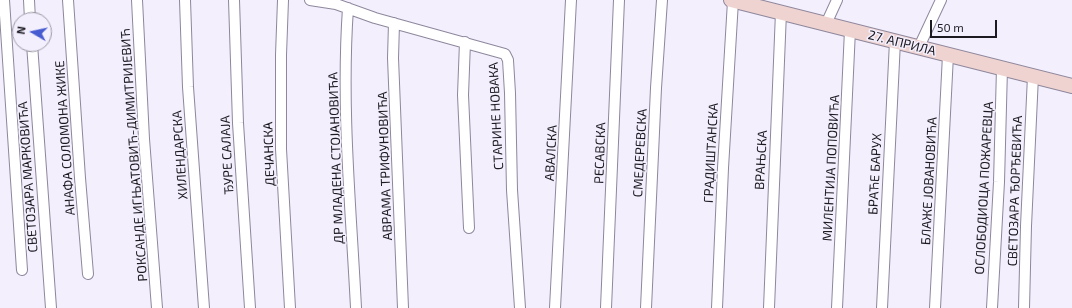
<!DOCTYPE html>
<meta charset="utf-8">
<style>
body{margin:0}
#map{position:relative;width:1072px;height:308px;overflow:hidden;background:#f3effd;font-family:"Exo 2",sans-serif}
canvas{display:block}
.north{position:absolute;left:12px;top:12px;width:40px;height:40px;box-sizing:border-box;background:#f3effd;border:1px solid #9d9aa5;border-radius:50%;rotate:279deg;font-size:11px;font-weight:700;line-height:16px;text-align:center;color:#1d1a22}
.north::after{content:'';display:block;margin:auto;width:14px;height:18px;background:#475cd0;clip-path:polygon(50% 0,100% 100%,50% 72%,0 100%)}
.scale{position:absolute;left:930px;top:20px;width:67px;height:18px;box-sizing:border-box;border:2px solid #1d1a22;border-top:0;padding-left:5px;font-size:12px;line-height:14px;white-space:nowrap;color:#1d1a22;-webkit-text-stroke:3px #f3effd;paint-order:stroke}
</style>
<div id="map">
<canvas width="1072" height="308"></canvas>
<div class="north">N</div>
<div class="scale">50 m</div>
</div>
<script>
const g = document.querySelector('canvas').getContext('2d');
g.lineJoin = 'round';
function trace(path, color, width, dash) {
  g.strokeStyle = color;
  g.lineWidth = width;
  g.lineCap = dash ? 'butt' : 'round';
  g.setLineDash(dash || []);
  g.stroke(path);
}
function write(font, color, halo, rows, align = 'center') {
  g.font = font + ' "Exo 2",sans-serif';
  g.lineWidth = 3;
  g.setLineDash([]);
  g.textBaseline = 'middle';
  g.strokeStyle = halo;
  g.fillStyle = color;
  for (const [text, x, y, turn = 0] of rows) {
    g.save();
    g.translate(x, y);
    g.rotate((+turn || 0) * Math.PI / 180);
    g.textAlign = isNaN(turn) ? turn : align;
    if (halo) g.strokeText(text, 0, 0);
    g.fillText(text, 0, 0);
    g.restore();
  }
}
const minor = new Path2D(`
 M 4,0 L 22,270
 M 29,0 L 30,20
 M 68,0 L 80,178 L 88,274
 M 137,0 L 144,139 L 157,308
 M 185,0 L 188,87 L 204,308
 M 234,0 L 238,123 L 250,308
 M 283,0 L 281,55 L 281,149 L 290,308
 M 310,0 L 336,4 L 375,18 L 505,54 L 508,60 L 510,93 L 512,190 L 520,308
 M 348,8 C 341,108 351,208 356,308
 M 394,23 L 393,58 L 403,308
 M 826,24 L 837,0
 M 465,42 L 463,95 L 469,228
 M 32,44 L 51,308
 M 919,47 L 941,0
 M 555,308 L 571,0
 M 606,308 L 619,0
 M 646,308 L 656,88 L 662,0
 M 717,308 L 723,168 L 733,1
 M 769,308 L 781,12
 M 837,308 L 850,30
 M 882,308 L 895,41
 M 935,308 L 948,55
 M 992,308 L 999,182 L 1002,68
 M 1024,308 L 1026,226 L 1033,76`);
const secondary = new Path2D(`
 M 731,0 L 1072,86`);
trace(minor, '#8e879c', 12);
trace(secondary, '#8e879c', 16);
trace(minor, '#fff', 10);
trace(secondary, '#efd3d0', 14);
write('13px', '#1d1a22', '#f3effd', [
 ["27. АПРИЛА",902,43,14],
 ["СТАРИНЕ НОВАКА",496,116,-93],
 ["АНАФА СОЛОМОНА ЖИКЕ",65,138,-94],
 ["АВАЛСКА",551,153,-87],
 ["РЕСАВСКА",600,153,-88],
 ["СМЕДЕРЕВСКА",640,153,-87],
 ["ГРАДИШТАНСКА",711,153,-87],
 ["ДЕЧАНСКА",269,154,-92],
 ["РОКСАНДЕ ИГЊАТОВИЋ-ДИМИТРИЈЕВИЋ",134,155,-94],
 ["ХИЛЕНДАРСКА",180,155,-94],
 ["ЂУРЕ САЛАЈА",227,155,-93],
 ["ДР МЛАДЕНА СТОЈАНОВИЋА",336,158,-92],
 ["ВРАЊСКА",761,160,-87],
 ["АВРАМА ТРИФУНОВИЋА",385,166,-92],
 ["МИЛЕНТИЈА ПОПОВИЋА",831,168,-87],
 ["БРАЋЕ БАРУХ",875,174,-87],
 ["СВЕТОЗАРА МАРКОВИЋА",28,177,-94],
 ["БЛАЖЕ ЈОВАНОВИЋА",929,181,-87],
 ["ОСЛОБОДИОЦА ПОЖАРЕВЦА",984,188,-87],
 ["СВЕТОЗАРА ЂОРЂЕВИЋА",1015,191,-88]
]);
</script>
